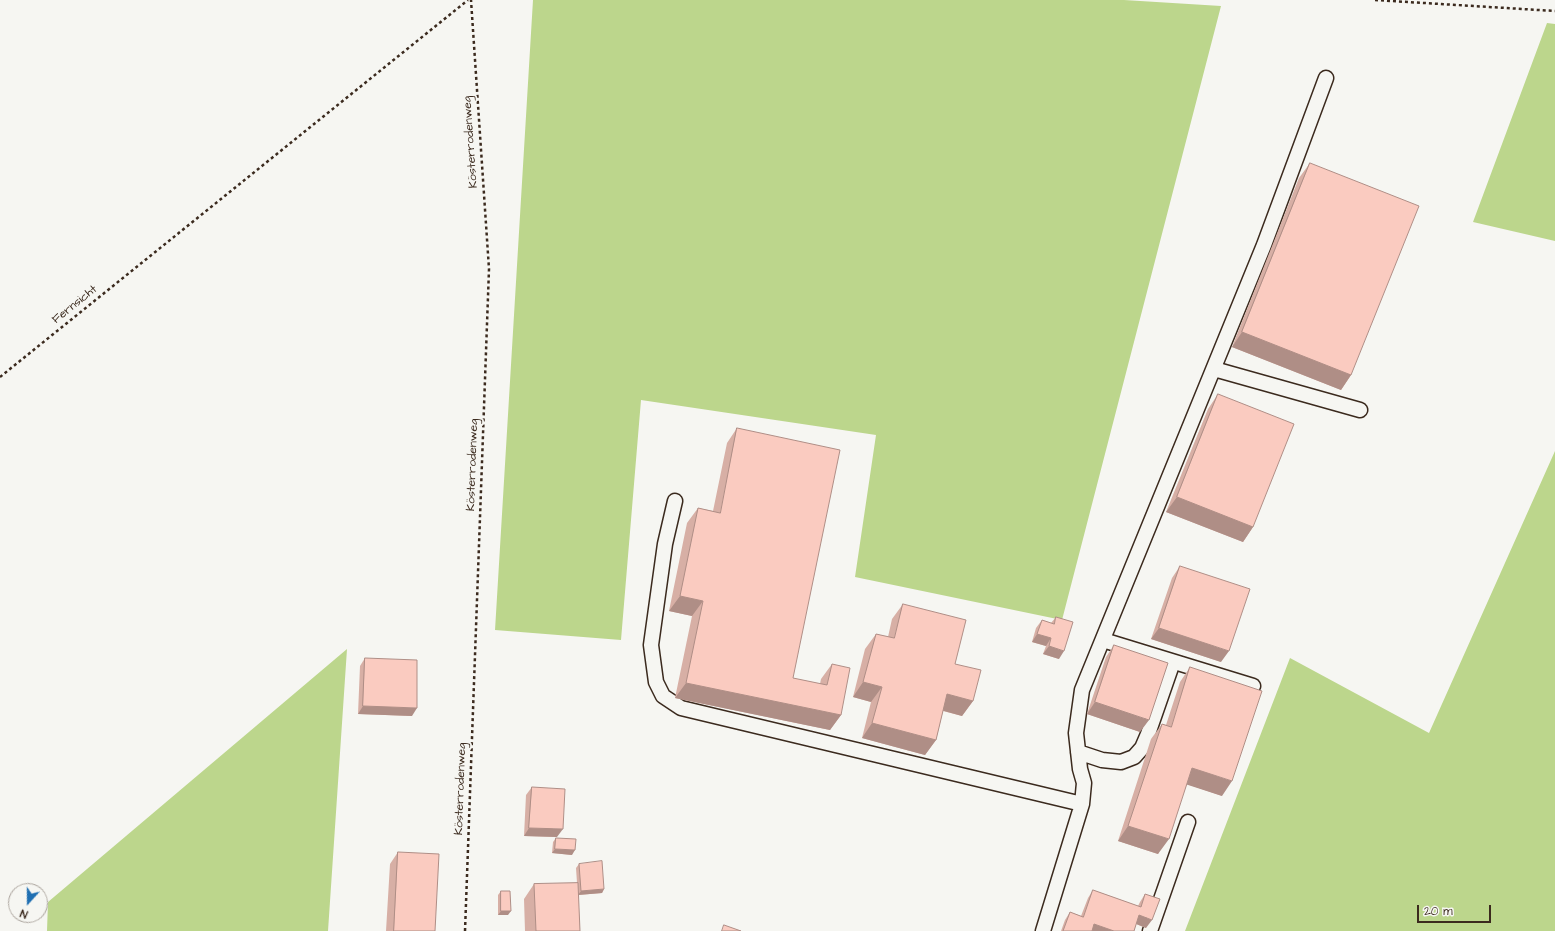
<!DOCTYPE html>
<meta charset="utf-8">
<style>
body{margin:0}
#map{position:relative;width:1555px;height:931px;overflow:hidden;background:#f6f6f2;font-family:"Architects Daughter",sans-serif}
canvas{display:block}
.north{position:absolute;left:8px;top:883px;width:40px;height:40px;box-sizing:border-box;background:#f6f6f2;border:1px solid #aba49d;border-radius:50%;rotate:201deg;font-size:11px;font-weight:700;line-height:16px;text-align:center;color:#3b2a1e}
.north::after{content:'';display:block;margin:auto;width:14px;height:18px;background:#1f6fb2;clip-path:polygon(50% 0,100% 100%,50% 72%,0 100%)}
.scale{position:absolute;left:1417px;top:905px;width:74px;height:18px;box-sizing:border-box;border:2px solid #3b2a1e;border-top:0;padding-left:5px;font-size:12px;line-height:14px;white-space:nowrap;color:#3b2a1e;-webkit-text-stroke:3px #f6f6f2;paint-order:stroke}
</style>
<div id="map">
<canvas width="1555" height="931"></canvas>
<div class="north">N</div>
<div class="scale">20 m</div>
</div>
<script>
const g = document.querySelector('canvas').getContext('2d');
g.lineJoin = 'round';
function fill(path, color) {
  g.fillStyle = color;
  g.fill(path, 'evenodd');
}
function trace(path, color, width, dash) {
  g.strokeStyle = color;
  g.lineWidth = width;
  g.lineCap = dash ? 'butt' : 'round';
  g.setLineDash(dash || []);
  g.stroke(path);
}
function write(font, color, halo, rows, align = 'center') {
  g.font = font + ' "Architects Daughter",sans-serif';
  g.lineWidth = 3.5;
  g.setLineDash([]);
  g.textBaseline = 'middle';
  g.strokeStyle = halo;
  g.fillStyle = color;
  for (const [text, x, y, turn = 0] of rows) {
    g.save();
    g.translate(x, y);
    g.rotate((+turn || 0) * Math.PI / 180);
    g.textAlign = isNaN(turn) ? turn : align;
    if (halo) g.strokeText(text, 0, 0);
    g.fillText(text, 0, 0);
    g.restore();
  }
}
fill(new Path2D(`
 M 533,0 L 1124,0 L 1221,6 L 1062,620 L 855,577 L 876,435 L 641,400 L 621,640 L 495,630 Z
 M 1547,23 L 1555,24 L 1555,241 L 1473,222 Z
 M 1555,451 L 1555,931 L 1185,931 L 1290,658 L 1429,733 Z
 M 347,649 L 328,931 L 47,931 L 48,902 Z`), '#bcd68c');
const service = new Path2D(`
 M 1214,369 L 1360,410
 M 675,501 L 665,544 L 651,645 L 656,682 L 663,696 L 681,708 L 1082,804
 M 1103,640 L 1253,686
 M 1078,752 L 1102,760 L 1121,762 L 1134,757 L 1142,748 L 1148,734 L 1173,662
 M 1043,931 L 1082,804 L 1084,783 L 1080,769 L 1076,733 L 1082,690 L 1264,245 L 1326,78
 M 1150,931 L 1188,822`);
trace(service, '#3b2a1e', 17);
trace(new Path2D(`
 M 1375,0 L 1555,11
 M 0,377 L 468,0
 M 465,931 L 489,269 L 471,0`), '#3b2a1e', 2.5, [3, 3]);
trace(service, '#f6f6f2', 14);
fill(new Path2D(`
 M 1310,163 L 1351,375 L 1341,390 L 1232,347 L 1299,178 Z
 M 1218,394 L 1253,527 L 1243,542 L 1166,512 L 1208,409 Z
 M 737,428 L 793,678 L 820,684 L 821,679 L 832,664 L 841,715 L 830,730 L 675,698 L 692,616 L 669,611 L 687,523 L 698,508 L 713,511 L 727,443 Z
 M 1180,566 L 1221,662 L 1151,639 L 1172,578 Z
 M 903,604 L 955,664 L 973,701 L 962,716 L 943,711 L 936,740 L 925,755 L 862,738 L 871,702 L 853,697 L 865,649 L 876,634 L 888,637 L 892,619 Z
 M 1056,617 L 1059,659 L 1043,654 L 1046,646 L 1032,642 L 1036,628 L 1042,620 L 1051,623 Z
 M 1114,645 L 1140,732 L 1087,714 L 1106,657 Z
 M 365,658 L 412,716 L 358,714 L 360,666 Z
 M 1190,667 L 1222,796 L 1187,784 L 1158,854 L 1118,841 L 1151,739 L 1162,724 L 1166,725 L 1180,682 Z
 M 532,787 L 557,837 L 524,836 L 526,795 Z
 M 556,838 L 572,855 L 552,853 L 553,842 Z
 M 398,852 L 435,931 L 386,931 L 390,864 Z
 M 579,864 L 604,889 L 602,893 L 578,895 L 580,931 L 525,931 L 524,899 L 534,884 L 577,883 L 576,868 Z
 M 1093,890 L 1138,906 L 1140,902 L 1145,894 L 1146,928 L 1136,924 L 1134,931 L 1061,931 L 1065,920 L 1070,912 L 1081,916 L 1088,898 Z
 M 501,891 L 508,915 L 498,915 L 498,895 Z`), '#d7afa5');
fill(new Path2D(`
 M 1242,332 L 1351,375 L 1341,390 L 1232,347 Z
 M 1177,497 L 1253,527 L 1243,542 L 1166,512 Z
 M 680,596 L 703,601 L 692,616 L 669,611 Z
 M 1159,628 L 1229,651 L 1221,662 L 1151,639 Z
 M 1037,634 L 1051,638 L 1046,646 L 1032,642 Z
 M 1049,646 L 1064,651 L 1059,659 L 1043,654 Z
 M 863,682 L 882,687 L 871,702 L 853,697 Z
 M 686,683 L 841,715 L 830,730 L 675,698 Z
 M 947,694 L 973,701 L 962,716 L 937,709 Z
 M 1095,702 L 1149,720 L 1140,732 L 1087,714 Z
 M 363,706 L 417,708 L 412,716 L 358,714 Z
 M 872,723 L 936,740 L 925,755 L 862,738 Z
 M 1192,768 L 1232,781 L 1222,796 L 1182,783 Z
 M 1128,826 L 1169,839 L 1158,854 L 1118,841 Z
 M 529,828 L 563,829 L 557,837 L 524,836 Z
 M 555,849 L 575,850 L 572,855 L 552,853 Z
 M 604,889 L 602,893 L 578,895 L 581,891 Z
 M 501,911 L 511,911 L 508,915 L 498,915 Z
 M 1139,915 L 1152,920 L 1146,928 L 1134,923 Z
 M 1094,924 L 1114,931 L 1090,931 Z`), '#af8e86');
const building = new Path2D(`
 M 1310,163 L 1419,206 L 1351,375 L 1242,332 Z
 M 1218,394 L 1294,424 L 1253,527 L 1177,497 Z
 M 737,428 L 840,450 L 793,678 L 827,685 L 832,664 L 850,668 L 841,715 L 686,683 L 703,601 L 680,596 L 698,508 L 720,513 Z
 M 1180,566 L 1250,589 L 1229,651 L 1159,628 Z
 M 903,604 L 966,620 L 955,664 L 981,670 L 973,701 L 947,694 L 936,740 L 872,723 L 882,687 L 863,682 L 876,634 L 894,638 Z
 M 1056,617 L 1073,622 L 1064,651 L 1049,646 L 1051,638 L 1037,634 L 1042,620 L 1054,624 Z
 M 1114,645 L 1168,663 L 1149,720 L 1095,702 Z
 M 365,658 L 417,660 L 417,708 L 363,706 Z
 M 1190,667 L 1262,691 L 1232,781 L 1192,768 L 1169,839 L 1128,826 L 1162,724 L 1171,727 Z
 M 532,787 L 565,789 L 563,829 L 529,828 Z
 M 556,838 L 576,839 L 575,850 L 555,849 Z
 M 398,852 L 439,854 L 435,931 L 394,931 Z
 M 602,861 L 604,889 L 581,891 L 579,864 Z
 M 578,883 L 580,931 L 536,931 L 534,884 Z
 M 1093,890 L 1141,907 L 1145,894 L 1160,899 L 1152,920 L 1139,915 L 1134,931 L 1114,931 L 1094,924 L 1092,931 L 1063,931 L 1070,912 L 1083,917 Z
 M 501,891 L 510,891 L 511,911 L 501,911 Z
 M 724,925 L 741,931 L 722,931 Z`);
fill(building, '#facbc0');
trace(building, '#af8e86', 1);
write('12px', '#3b2a1e', '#f6f6f2', [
 ["Kösterrodenweg",471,142,-94],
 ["Fernsicht",75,305,-39],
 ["Kösterrodenweg",473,465,-88],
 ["Kösterrodenweg",461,789,-88]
]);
</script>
